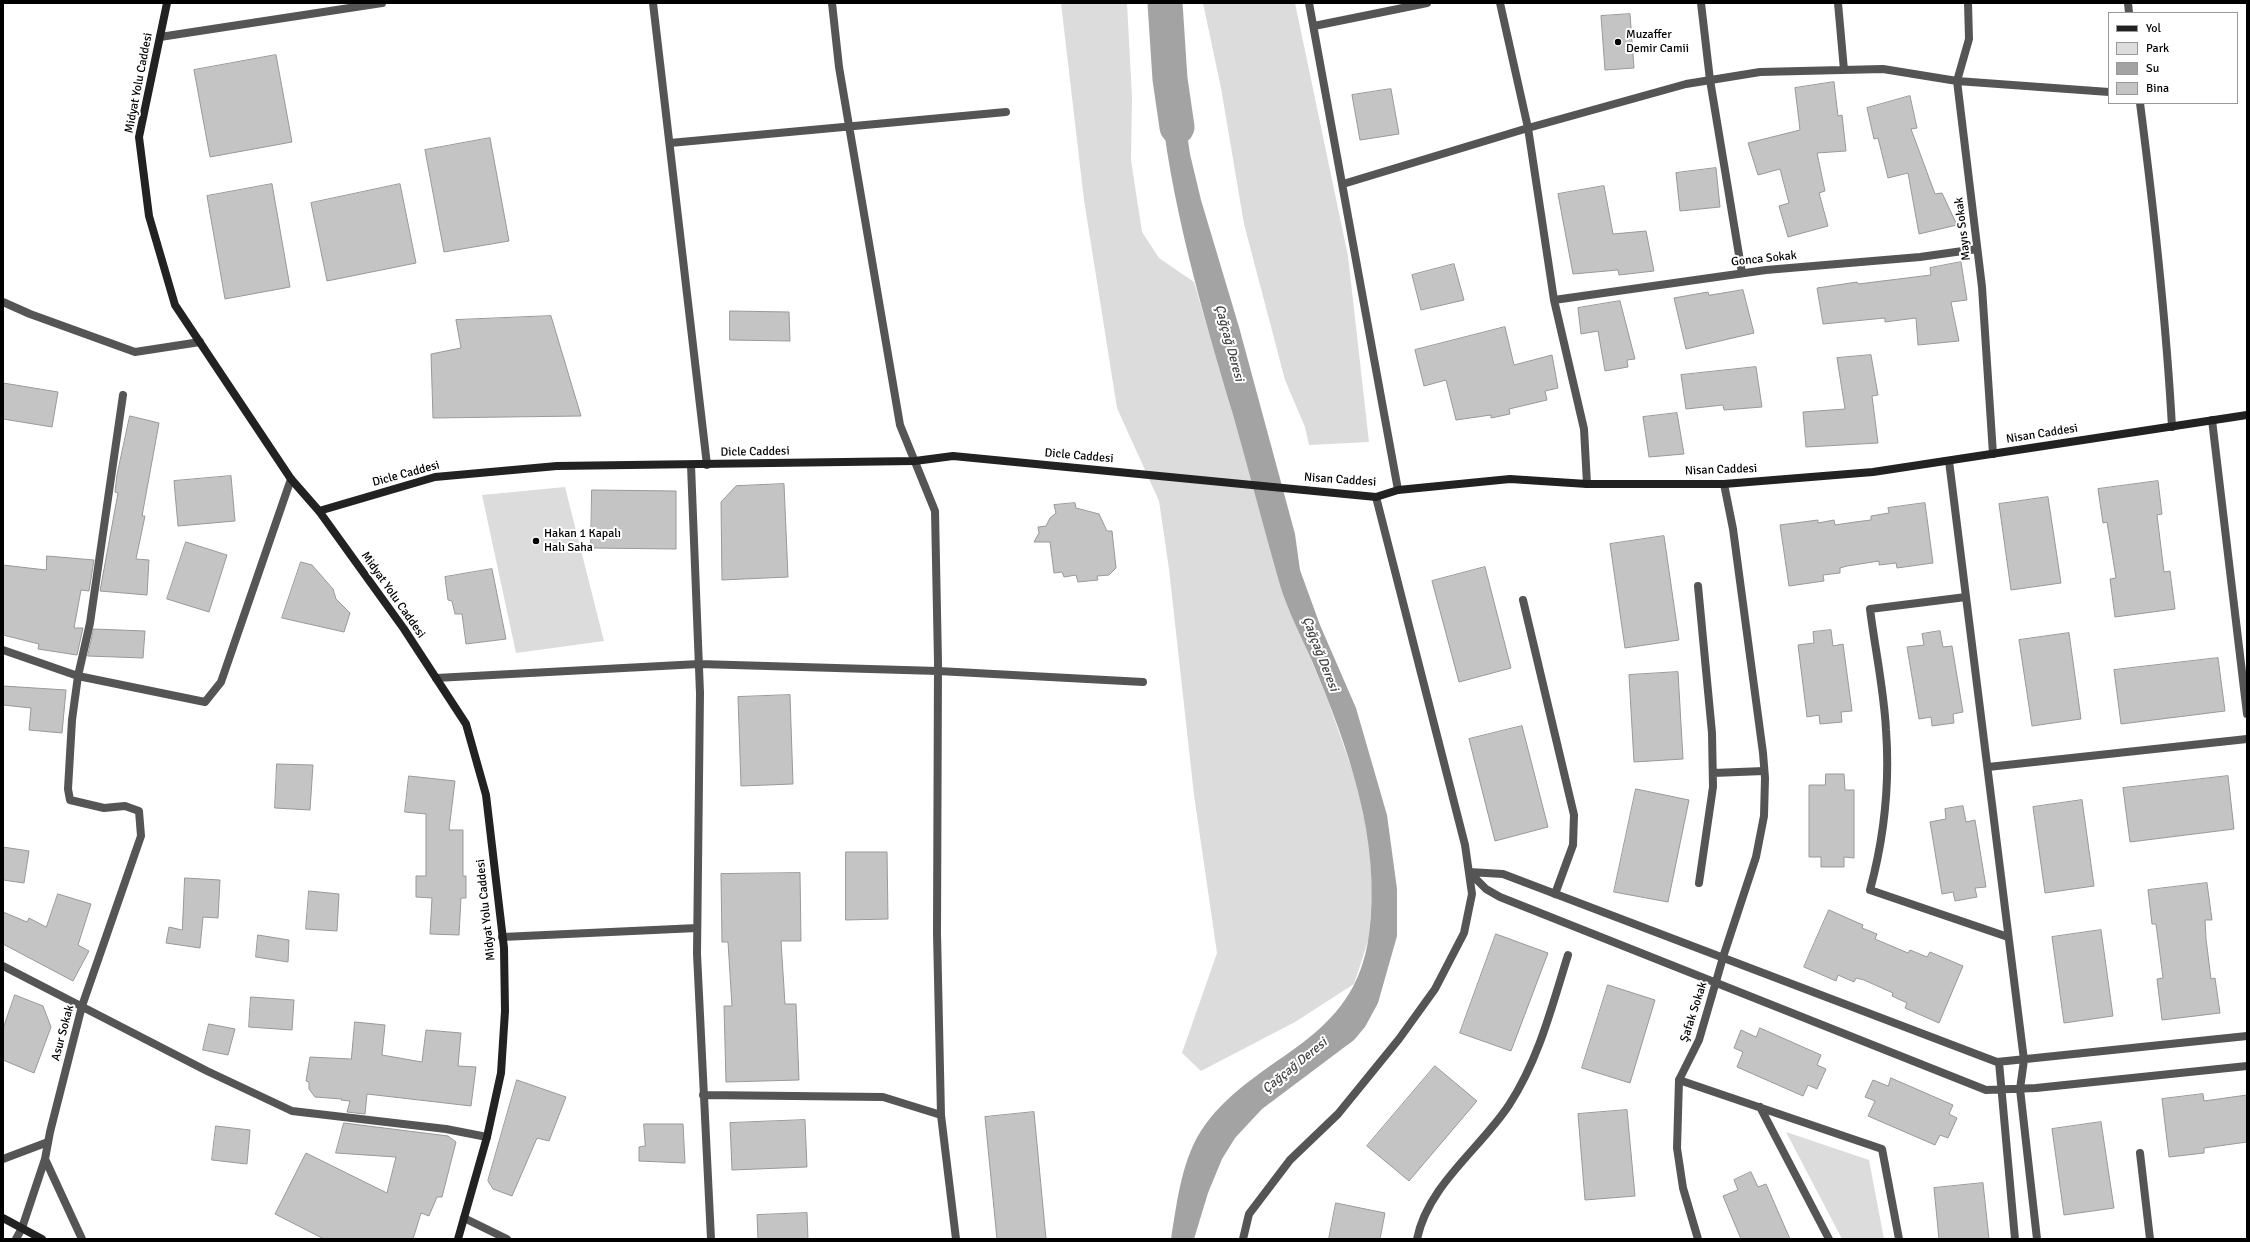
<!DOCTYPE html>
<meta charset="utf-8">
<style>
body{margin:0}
#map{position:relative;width:2250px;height:1242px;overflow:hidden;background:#fff;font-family:Signika,sans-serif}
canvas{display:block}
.frame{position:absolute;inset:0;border:4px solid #000;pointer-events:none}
.legend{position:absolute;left:2108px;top:12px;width:130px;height:92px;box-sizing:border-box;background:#fff;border:1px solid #999;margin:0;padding:5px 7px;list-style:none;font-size:12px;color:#000}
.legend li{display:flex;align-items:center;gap:8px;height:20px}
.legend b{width:20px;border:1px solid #999}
</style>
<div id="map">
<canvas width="2250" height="1242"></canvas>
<div class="frame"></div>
<ul class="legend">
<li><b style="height:5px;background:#222"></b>Yol</li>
<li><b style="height:11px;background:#dcdcdc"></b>Park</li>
<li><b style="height:11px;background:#a3a3a3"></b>Su</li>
<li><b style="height:11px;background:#c4c4c4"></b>Bina</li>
</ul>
</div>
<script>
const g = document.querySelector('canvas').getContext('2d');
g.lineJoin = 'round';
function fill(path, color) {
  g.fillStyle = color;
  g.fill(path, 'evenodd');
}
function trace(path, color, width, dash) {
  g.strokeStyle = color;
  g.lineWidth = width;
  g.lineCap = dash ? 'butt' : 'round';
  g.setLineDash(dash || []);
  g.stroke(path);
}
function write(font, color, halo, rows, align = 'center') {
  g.font = font + ' Signika,sans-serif';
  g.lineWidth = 4;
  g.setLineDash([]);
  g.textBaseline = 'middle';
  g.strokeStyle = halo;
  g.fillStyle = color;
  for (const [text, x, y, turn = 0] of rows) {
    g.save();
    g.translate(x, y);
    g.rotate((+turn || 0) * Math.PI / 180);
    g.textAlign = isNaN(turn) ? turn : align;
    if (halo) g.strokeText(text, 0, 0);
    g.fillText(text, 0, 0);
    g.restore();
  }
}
fill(new Path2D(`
 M 1061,3 L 1127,3 L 1132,97 L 1131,160 L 1142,232 L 1159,258 L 1194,282 L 1269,539 L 1281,587 L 1327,698 L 1357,784 L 1369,842 L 1373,882 L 1369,938 L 1354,984 L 1295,1022 L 1201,1071 L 1182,1053 L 1217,953 L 1194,795 L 1169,569 L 1159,501 L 1117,408 L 1084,200 Z
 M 1203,3 L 1295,3 L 1348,256 L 1369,442 L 1309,445 L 1305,427 L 1285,380 L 1244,224 L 1221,88 Z
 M 565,487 L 604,641 L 516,653 L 482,495 Z
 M 1786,1132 L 1869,1160 L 1884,1239 L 1842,1239 Z`), '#dcdcdc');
fill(new Path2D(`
 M 1170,79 L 1180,86 L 1190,154 L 1201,200 L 1239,327 L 1295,534 L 1300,570 L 1320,625 L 1356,708 L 1387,815 L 1397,889 L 1397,936 L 1378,1003 L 1365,1027 L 1354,1040 L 1262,1109 L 1235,1138 L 1222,1159 L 1208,1193 L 1194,1239 L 1171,1239 C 1177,1202 1182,1156 1205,1125 C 1260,1051 1354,1044 1369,935 C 1382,840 1348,747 1312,661 C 1301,636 1288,611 1280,585 C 1264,529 1249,471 1233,415 C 1201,307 1170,202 1159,89 Z`), '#a3a3a3');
trace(new Path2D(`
 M 1165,3 L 1170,79 L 1177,127`), '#a3a3a3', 35);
const building = new Path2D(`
 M 1630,14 L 1634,68 L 1605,70 L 1601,16 Z
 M 276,55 L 292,142 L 210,157 L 194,70 Z
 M 1834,82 L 1838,116 L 1842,115 L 1846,151 L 1817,153 L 1825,191 L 1819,193 L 1828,226 L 1788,237 L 1779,206 L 1789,203 L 1780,169 L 1758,175 L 1748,143 L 1800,130 L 1795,88 Z
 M 1391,89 L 1399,134 L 1360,140 L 1352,95 Z
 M 1910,96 L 1917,128 L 1911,129 L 1935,194 L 1942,193 L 1957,225 L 1919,234 L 1908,173 L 1888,178 L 1878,138 L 1874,139 L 1867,108 Z
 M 490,138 L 509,241 L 444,252 L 425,150 Z
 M 1716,168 L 1720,207 L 1680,211 L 1676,173 Z
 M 272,184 L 290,287 L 225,299 L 207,196 Z
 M 400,184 L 416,263 L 327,281 L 311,203 Z
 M 1604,186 L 1613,234 L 1646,231 L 1654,271 L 1619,275 L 1618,270 L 1573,274 L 1558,194 Z
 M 1961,262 L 1967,300 L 1951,302 L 1959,341 L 1918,345 L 1916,318 L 1885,322 L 1885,318 L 1823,324 L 1817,288 L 1857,282 L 1858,284 L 1931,275 L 1930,268 Z
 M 1454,264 L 1464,300 L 1421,310 L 1412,275 Z
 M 1743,290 L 1754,333 L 1686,349 L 1674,298 L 1708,292 L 1709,295 Z
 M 1620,301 L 1635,359 L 1627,360 L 1628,367 L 1605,371 L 1598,331 L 1581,334 L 1578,308 Z
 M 730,311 L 789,312 L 790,341 L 730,340 Z
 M 551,316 L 581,416 L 433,418 L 431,354 L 461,348 L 456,320 Z
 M 1505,327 L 1514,365 L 1552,355 L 1558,388 L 1545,391 L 1547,400 L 1509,409 L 1510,414 L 1491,418 L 1491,415 L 1456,420 L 1446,380 L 1424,386 L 1415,350 Z
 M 1871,355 L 1878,395 L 1872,396 L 1878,443 L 1806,447 L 1803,412 L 1845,409 L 1837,358 Z
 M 1756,367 L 1762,407 L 1724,410 L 1723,405 L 1686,409 L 1681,375 Z
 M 3,383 L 58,392 L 52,427 L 3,419 Z
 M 1677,413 L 1684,454 L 1649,457 L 1643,417 Z
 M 130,416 L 159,423 L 142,516 L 145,516 L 136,559 L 149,560 L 147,595 L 100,591 L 118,493 L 115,492 L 117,475 Z
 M 231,476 L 235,521 L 178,526 L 174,481 Z
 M 2158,481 L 2162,514 L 2157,515 L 2164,572 L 2170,571 L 2175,609 L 2115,617 L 2110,579 L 2116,578 L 2107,522 L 2103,523 L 2098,489 Z
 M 784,484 L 788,577 L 722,580 L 721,502 L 736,486 Z
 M 592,490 L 676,491 L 676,549 L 591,548 Z
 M 2048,497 L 2061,583 L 2011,590 L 1999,504 Z
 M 1075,503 L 1076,508 L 1099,514 L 1107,531 L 1112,531 L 1116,568 L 1109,575 L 1097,576 L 1098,580 L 1078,582 L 1076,575 L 1064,577 L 1062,572 L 1054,573 L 1050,542 L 1034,542 L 1039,533 L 1038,527 L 1046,526 L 1050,518 L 1056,513 L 1054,505 Z
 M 1925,503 L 1933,563 L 1897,568 L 1896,563 L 1879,565 L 1879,561 L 1847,566 L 1840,568 L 1840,573 L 1823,575 L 1824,581 L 1789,586 L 1780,525 L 1818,520 L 1818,523 L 1834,520 L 1835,525 L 1855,522 L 1871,520 L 1871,516 L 1889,513 L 1888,508 Z
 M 1664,536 L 1679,640 L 1625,648 L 1610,544 Z
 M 186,542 L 227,555 L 209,612 L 167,599 Z
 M 47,556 L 94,560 L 89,591 L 81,590 L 74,628 L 83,628 L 77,655 L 38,649 L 39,644 L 3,635 L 3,565 L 46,570 Z
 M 301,562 L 312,565 L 333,589 L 336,599 L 350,613 L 344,632 L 282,618 Z
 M 1485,567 L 1511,668 L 1459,682 L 1432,581 Z
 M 492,569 L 506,639 L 466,644 L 462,614 L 455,614 L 452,601 L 448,600 L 445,577 Z
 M 94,629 L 145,631 L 143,658 L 88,656 Z
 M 1831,630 L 1833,646 L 1843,644 L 1852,711 L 1841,712 L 1842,722 L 1820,724 L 1819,715 L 1807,717 L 1798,645 L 1814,643 L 1813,632 Z
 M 1940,631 L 1943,647 L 1952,646 L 1963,712 L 1953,714 L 1954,723 L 1932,726 L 1931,717 L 1919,719 L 1907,647 L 1924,645 L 1922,634 Z
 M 2069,633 L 2081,719 L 2032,726 L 2019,640 Z
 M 2218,658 L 2225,711 L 2121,724 L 2114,670 Z
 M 1678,672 L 1683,759 L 1634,762 L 1629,675 Z
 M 3,686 L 66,690 L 62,733 L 29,730 L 31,708 L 3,705 Z
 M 790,695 L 793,784 L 741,786 L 738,697 Z
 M 1522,726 L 1548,827 L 1495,841 L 1469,739 Z
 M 277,764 L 313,765 L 310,810 L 275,808 Z
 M 1826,774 L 1844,774 L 1845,790 L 1854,790 L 1854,858 L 1844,857 L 1844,867 L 1821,867 L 1821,857 L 1809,857 L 1809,785 L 1825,785 Z
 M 409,776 L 455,781 L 449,830 L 463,830 L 463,876 L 466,876 L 466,898 L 461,898 L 459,935 L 430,934 L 432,898 L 416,897 L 416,876 L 426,876 L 426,814 L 405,812 Z
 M 2228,776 L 2234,829 L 2130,842 L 2123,788 Z
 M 1636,789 L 1689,800 L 1668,902 L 1614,892 Z
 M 2082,800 L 2094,886 L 2045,893 L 2033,807 Z
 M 1963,806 L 1966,822 L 1975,820 L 1986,887 L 1975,888 L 1977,897 L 1955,901 L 1953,892 L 1942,894 L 1930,822 L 1946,819 L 1945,809 Z
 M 3,847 L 29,851 L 24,883 L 3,880 Z
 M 846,852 L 887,852 L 888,919 L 846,920 Z
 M 800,873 L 801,941 L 781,941 L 785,1004 L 796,1004 L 799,1080 L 726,1082 L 724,1006 L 732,1006 L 728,942 L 722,942 L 721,874 Z
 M 185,878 L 220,880 L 218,918 L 203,917 L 200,948 L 166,943 L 169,927 L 182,930 Z
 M 2207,883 L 2212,920 L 2205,920 L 2206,939 L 2211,979 L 2215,978 L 2220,1013 L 2162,1020 L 2157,979 L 2163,978 L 2156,924 L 2152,924 L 2148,890 Z
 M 309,891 L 339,894 L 337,931 L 306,929 Z
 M 58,894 L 91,904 L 78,945 L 89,951 L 73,981 L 3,944 L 3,912 L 27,922 L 29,918 L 46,927 Z
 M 1829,910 L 1863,925 L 1862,928 L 1877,934 L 1875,939 L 1908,953 L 1910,950 L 1927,957 L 1930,952 L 1963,966 L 1939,1023 L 1905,1008 L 1907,1003 L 1892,996 L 1893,993 L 1864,980 L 1856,978 L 1854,982 L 1838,975 L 1836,981 L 1804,967 Z
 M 2101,930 L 2113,1016 L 2064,1023 L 2052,937 Z
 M 1496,934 L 1548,953 L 1511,1051 L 1460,1033 Z
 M 258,935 L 289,940 L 288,962 L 256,957 Z
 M 1608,985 L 1655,1000 L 1630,1083 L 1582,1068 Z
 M 15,995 L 43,1006 L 51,1027 L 34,1073 L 3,1060 L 3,1029 Z
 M 251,997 L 294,1000 L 292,1030 L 249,1027 Z
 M 355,1022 L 385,1025 L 382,1055 L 422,1062 L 426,1030 L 461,1033 L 458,1066 L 476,1067 L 471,1106 L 367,1094 L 365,1114 L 347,1112 L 350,1101 L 341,1100 L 342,1099 L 315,1097 L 309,1089 L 309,1082 L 306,1081 L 310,1057 L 351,1059 Z
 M 209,1024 L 235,1029 L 228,1055 L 203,1050 Z
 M 1760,1028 L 1821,1055 L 1817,1065 L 1826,1069 L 1817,1089 L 1808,1085 L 1803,1096 L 1737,1067 L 1743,1052 L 1734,1048 L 1741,1030 L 1756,1037 Z
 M 1435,1066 L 1477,1101 L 1409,1181 L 1367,1146 Z
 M 1891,1078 L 1953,1105 L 1949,1114 L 1957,1118 L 1948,1138 L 1940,1135 L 1935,1145 L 1868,1116 L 1875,1101 L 1865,1097 L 1873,1080 L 1888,1086 Z
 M 517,1080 L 566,1097 L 549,1141 L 537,1138 L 512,1196 L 493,1189 L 488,1181 Z
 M 2203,1094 L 2204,1101 L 2247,1095 L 2247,1142 L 2204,1148 L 2204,1153 L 2169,1157 L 2162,1099 Z
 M 1627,1110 L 1635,1196 L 1585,1200 L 1578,1114 Z
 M 1034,1112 L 1046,1239 L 997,1239 L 985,1117 Z
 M 805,1120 L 807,1167 L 732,1170 L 730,1123 Z
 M 2101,1122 L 2114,1208 L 2064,1215 L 2052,1129 Z
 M 344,1123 L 448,1136 L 456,1142 L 442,1197 L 437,1197 L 429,1216 L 421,1213 L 413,1239 L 324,1239 L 275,1214 L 306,1153 L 387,1193 L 396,1157 L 336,1153 Z
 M 644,1124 L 683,1124 L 685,1163 L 639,1161 L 639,1147 L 645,1146 Z
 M 216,1126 L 250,1130 L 247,1164 L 212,1160 Z
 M 1751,1172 L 1758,1187 L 1766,1184 L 1790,1239 L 1741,1239 L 1723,1196 L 1738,1190 L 1734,1180 Z
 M 1983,1183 L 1989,1239 L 1939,1239 L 1934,1188 Z
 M 1336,1203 L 1385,1213 L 1380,1239 L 1329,1239 Z
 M 807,1213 L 808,1239 L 758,1239 L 757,1215 Z`);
fill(building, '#c4c4c4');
trace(building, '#999', 1);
trace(new Path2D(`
 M 1698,586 L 1712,733 L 1713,787 L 1699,883
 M 1523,600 L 1574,815 L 1573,845 L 1555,894
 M 1713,773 L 1764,771
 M 1679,1080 L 1882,1149 L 1899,1239
 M 1760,1107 L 1829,1239`), '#555', 8);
trace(new Path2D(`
 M 653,3 L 707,465
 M 832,3 L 839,67 L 900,425 L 935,511 L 938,662 L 937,933 L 941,1115 L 956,1239
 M 1309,3 L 1398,490
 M 1500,3 L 1528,128 L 1554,300 L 1584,429 L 1587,484
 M 1701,3 L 1710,80 L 1742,273
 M 1838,3 L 1844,70
 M 1968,3 L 1969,39 L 1957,81 L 1982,287 L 1993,454
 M 2128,3 L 2129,13
 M 1314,26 L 1427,3
 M 160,37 L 382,3
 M 2140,103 C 2154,211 2166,318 2172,427
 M 670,143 L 1006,112
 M 1343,184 L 1528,128 L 1686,84 L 1760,72 L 1883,69 L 1957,81 L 2109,92
 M 1554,300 L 1766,270 L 1920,257 L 1977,249
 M 3,302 L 30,314 L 135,352 L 200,342
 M 2212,420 L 2247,714
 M 1949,461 L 2024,1060 L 2020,1089 L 2037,1239
 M 691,465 L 700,693 L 697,954 L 711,1239
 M 1966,597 L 1870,609 C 1875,649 1884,690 1886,730 C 1890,784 1884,838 1870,890 L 2008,937
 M 3,650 L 78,676 L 205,702 L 221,682 L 291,479
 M 436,678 L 699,664 L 938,671 L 1143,682
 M 1988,767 L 2247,739
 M 1469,872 L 1486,889 L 1500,897 L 1986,1090 L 2036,1088 L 2247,1066
 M 1469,872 L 1503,874 L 1997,1062 L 2247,1036
 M 502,937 L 697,928
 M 3,966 L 207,1071 L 292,1111 L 446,1129 L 487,1137
 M 1999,1062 L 2015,1239
 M 703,1095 L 883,1097 L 941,1115
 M 2140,1153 L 2150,1239
 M 3,1159 L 48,1142
 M 45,1159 L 82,1239
 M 464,1218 L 507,1239
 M 16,1239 L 22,1228 L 45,1159 L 50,1132 L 82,1006 L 141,836 L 139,811 L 125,806 L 104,808 L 70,800 L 68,789 L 72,720 L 78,676 L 90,623 L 123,395
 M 1243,1239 L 1249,1214 L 1290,1160 L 1338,1114 L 1399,1039 L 1435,989 L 1464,933 L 1472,894 L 1465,845 L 1376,497
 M 1417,1239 C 1428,1185 1480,1149 1509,1105 C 1539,1059 1552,1006 1568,955
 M 1698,1239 L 1683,1188 L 1677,1148 L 1679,1080 L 1699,1040 L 1724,954 L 1756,857 L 1764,816 L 1765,778 L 1763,753 L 1733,529 L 1724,484`), '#555', 8);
trace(new Path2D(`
 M 167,3 L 139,137 L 149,216 L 175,305 L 291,479 L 319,511 L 404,629 L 466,724 L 486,795 L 504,948 L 505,1011 L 501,1073 L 487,1137 L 458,1239
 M 319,511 L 435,477 L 557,466 L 915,461 L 953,456 L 1376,497 L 1398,490 L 1510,479 L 1587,484 L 1724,484 L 1873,472 L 2247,415
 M 3,1218 L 42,1239`), '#222', 8);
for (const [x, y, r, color] of [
 [1618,42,4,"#000"],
 [536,541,4,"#000"]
]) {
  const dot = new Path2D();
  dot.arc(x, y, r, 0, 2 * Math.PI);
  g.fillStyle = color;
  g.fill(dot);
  trace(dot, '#fff', 1.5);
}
write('12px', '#000', '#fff', [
 ["Muzaffer",1626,35],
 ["Demir Camii",1626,49],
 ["Hakan 1 Kapalı",544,534],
 ["Halı Saha",544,548]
], 'left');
write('12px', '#000', '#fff', [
 ["Midyat Yolu Caddesi",139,83,-79],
 ["Mayıs Sokak",1963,229,-97],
 ["Gonca Sokak",1764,259,-6],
 ["Nisan Caddesi",2042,434,-9],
 ["Dicle Caddesi",755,452,-1],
 ["Dicle Caddesi",1079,456,5],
 ["Nisan Caddesi",1721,470,-2],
 ["Dicle Caddesi",406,474,-15],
 ["Nisan Caddesi",1340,480,4],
 ["Midyat Yolu Caddesi",393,595,55],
 ["Midyat Yolu Caddesi",486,910,-96],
 ["Şafak Sokak",1694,1012,-72],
 ["Asur Sokak",63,1033,-75]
]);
write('italic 13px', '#444', '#fff', [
 ["Çağçağ Deresi",1229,343,75],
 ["Çağçağ Deresi",1320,654,69],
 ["Çağçağ Deresi",1295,1066,-39]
]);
</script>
